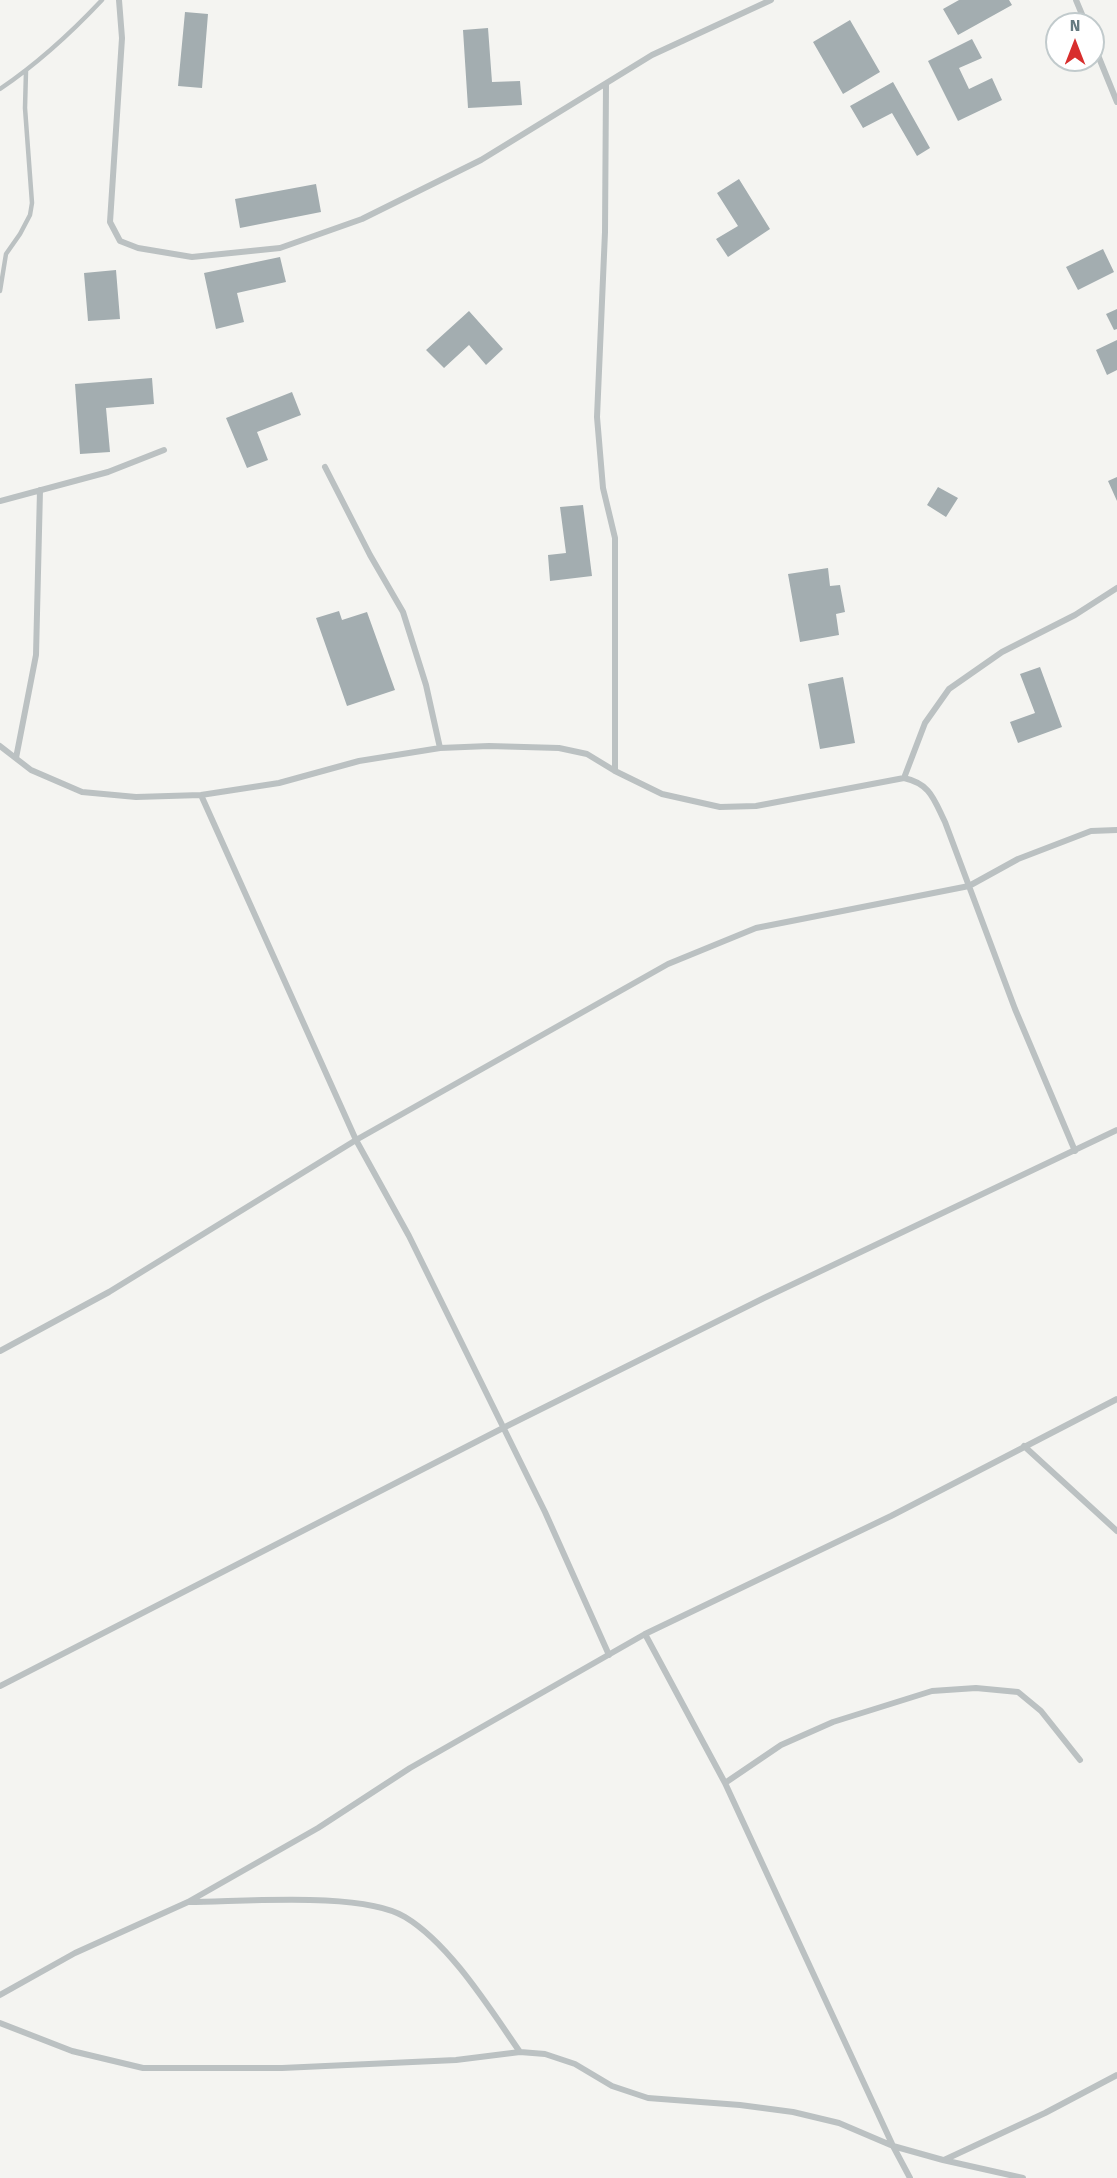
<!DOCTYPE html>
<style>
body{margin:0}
#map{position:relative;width:1117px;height:2178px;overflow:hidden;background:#f4f4f1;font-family:"Fira Sans",sans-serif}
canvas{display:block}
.north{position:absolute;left:1045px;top:12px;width:60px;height:60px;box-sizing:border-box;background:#fff;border:2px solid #c1cacc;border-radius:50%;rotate:0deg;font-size:16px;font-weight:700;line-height:24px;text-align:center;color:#657a80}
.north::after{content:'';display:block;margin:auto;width:21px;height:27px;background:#d82e2d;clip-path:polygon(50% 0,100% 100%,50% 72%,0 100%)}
</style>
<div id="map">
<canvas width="1117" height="2178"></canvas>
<div class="north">N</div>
</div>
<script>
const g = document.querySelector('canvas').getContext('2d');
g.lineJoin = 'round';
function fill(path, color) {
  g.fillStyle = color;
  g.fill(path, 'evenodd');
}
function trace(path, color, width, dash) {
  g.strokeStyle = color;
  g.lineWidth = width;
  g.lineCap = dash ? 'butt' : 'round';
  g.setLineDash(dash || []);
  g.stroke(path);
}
fill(new Path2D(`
 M 959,0 L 1009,0 L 1012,5 L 958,35 L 943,9 Z
 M 185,12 L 208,14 L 202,88 L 178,86 Z
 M 850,20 L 880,72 L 843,94 L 813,42 Z
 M 488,28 L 492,82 L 520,81 L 522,105 L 468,108 L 463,30 Z
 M 972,39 L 982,58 L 959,68 L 969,89 L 992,78 L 1002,100 L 958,121 L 928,61 Z
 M 893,82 L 930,148 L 917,156 L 892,113 L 863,128 L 850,106 Z
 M 739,179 L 770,229 L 728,257 L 716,239 L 738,226 L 717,193 Z
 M 316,184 L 321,212 L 240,228 L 235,199 Z
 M 1103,249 L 1114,272 L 1078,290 L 1066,267 Z
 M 280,257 L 286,282 L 237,293 L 244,322 L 216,329 L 204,273 Z
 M 116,270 L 120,319 L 88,321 L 84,273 Z
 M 1117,309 L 1117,329 L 1114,330 L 1106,314 Z
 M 469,311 L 503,349 L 486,365 L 469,345 L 444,368 L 426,350 Z
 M 1117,340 L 1117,370 L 1107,375 L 1096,350 Z
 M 152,378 L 154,404 L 106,408 L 110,452 L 80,454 L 75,384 Z
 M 292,392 L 301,415 L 257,432 L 268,460 L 247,468 L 226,418 Z
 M 1117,477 L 1117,501 L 1108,481 Z
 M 938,487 L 958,498 L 946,517 L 927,505 Z
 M 583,505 L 592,576 L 550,581 L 548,555 L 566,553 L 560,507 Z
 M 828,568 L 830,586 L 840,585 L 845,612 L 836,614 L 839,635 L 800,642 L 788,574 Z
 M 339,611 L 342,620 L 367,612 L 395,690 L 347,706 L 316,618 Z
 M 1040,667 L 1062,727 L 1018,743 L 1010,722 L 1035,713 L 1020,674 Z
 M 843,677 L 855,743 L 820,749 L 808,684 Z`), '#a3adb0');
trace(new Path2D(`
 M 0,89 C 37,64 71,33 102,0
 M 0,291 L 6,254 L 20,234 L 30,215 L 32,203 L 25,108 L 26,71`), '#bbc1c2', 4.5);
trace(new Path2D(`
 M 119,0 L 122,38 L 110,222 L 120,241 L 138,248 L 192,257 L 280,248 L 362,219 L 481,160 L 652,55 L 771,0
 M 1076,0 L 1086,24
 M 1093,43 L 1117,102
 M 606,84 L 605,232 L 597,417 L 603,488 L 615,538 L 615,771
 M 325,467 L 370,555 L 403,612 L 426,685 L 440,748
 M 0,501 L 108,472 L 164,450
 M 0,746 L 31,770 L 82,792 L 136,797 L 201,795 L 279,783 L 359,761 L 440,748 L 489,746 L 559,748 L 587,754 L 615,771 L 662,794 L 720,807 L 756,806 L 904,778 C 931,784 934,800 945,822 L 1015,1009 L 1075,1151
 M 16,758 L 36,655 L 40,490
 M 904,778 L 925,723 L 949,689 L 1002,652 L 1075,615 L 1117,588
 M 201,795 L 356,1140 L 409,1236 L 545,1512 L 609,1655
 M 0,1351 L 109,1292 L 356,1140 L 668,964 L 756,928 L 969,886 L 1018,859 L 1091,831 L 1117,830
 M 1024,1446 L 1117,1531
 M 645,1634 L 725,1783 L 893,2146 L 910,2178
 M 0,1686 L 503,1428 L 764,1298 L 1117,1130
 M 725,1783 L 781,1745 L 833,1722 L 932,1691 L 976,1688 L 1018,1692 L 1041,1711 L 1080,1760
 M 189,1902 C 241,1902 362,1891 405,1917 C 450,1944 490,2009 520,2052
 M 0,1995 L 75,1953 L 188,1902 L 318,1828 L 410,1768 L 645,1634 L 891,1516 L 1117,1399
 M 0,2023 L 72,2051 L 143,2068 L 282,2068 L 456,2060 L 520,2052 L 545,2054 L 575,2064 L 612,2086 L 648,2098 L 740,2105 L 793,2112 L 839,2123 L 893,2146 L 943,2160 L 1023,2178
 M 944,2160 L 1045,2113 L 1117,2075`), '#bbc1c2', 6);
</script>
